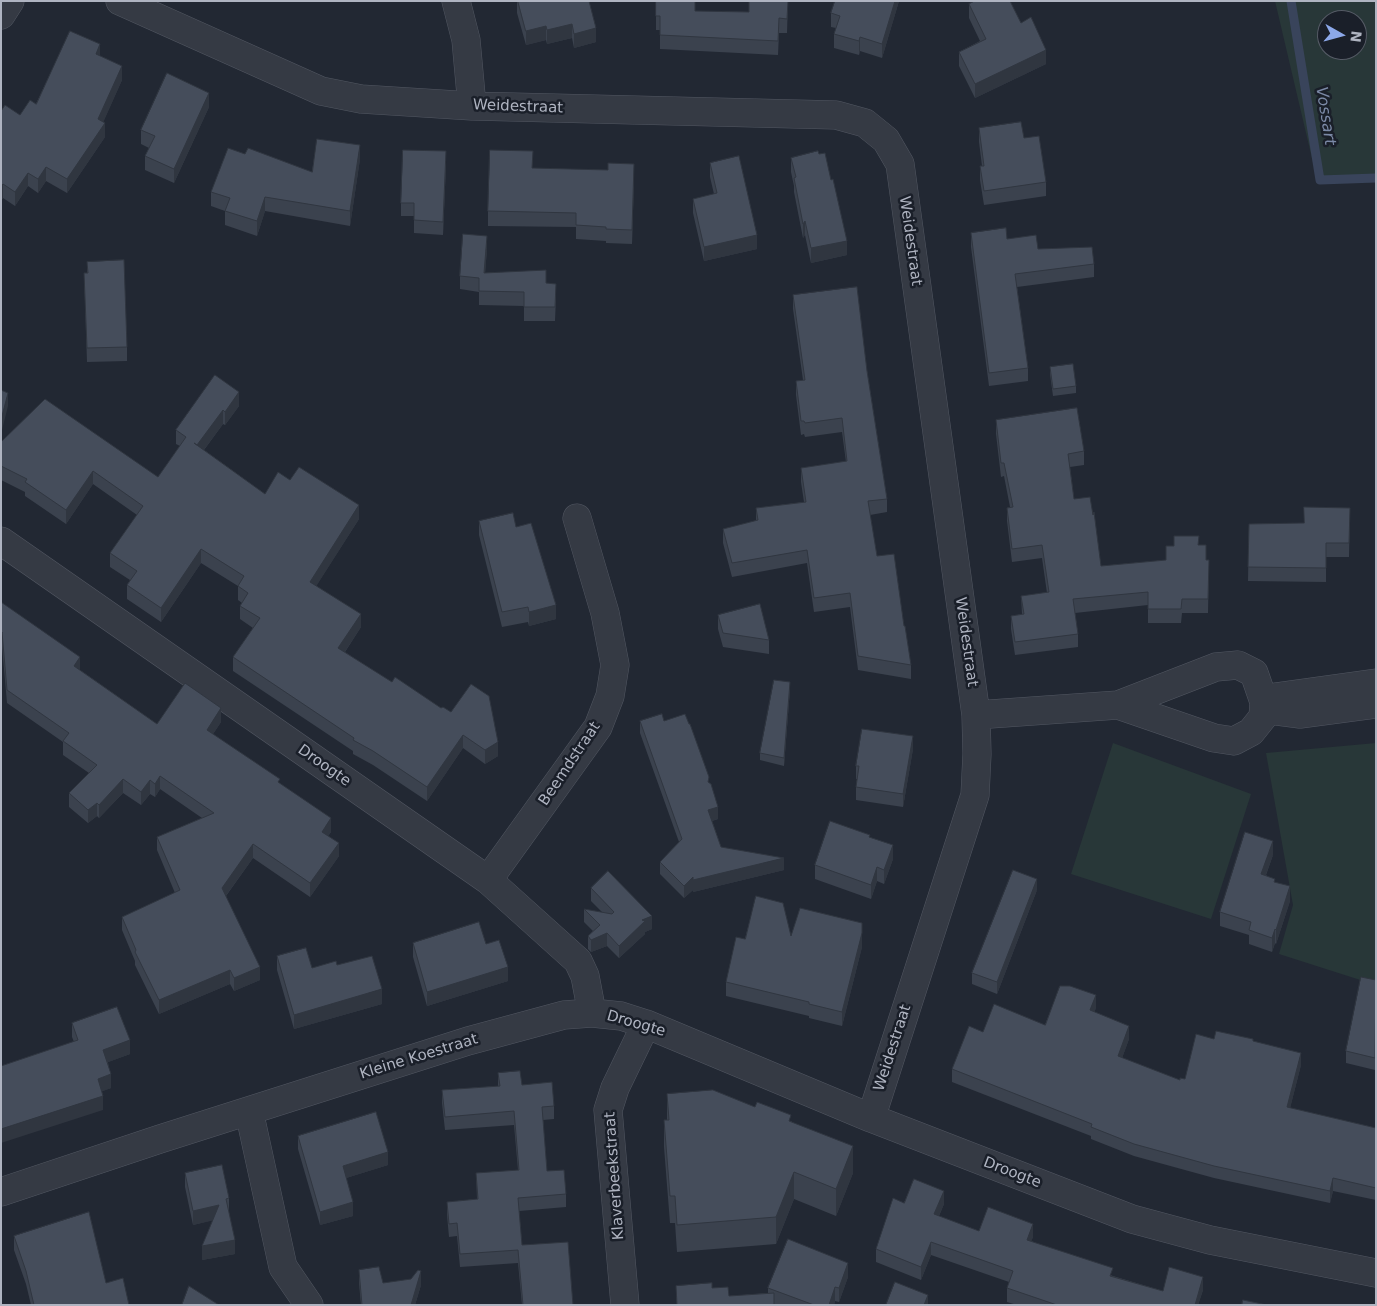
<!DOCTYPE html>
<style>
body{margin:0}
#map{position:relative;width:1377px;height:1306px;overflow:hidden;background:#222833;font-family:"DejaVu Sans",sans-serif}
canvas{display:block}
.frame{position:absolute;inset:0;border:2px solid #afb4c1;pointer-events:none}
.north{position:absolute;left:1317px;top:10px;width:50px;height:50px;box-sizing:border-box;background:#1a1f29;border:1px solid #565b66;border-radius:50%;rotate:97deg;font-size:14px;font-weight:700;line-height:20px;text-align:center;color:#afb4c1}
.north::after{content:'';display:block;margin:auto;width:18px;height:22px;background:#8ca8e9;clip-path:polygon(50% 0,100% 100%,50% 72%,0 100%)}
</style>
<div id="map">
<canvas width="1377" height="1306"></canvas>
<div class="frame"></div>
<div class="north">N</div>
</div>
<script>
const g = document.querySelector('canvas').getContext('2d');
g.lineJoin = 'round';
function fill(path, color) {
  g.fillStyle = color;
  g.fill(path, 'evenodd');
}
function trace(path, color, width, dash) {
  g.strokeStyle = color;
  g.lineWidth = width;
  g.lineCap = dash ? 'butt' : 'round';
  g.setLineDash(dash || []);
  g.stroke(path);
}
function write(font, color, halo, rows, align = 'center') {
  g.font = font + ' "DejaVu Sans",sans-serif';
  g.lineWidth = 5;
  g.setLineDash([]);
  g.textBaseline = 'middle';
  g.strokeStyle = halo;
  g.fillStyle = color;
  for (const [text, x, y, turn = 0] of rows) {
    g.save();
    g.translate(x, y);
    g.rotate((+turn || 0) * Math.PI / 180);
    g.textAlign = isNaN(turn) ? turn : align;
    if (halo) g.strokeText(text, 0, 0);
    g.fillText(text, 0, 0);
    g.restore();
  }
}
fill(new Path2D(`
 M 1275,1 L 1376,1 L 1376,182 L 1318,184 ZM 1327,20 L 1357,20 L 1357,50 L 1327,50 Z
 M 1113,743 L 1251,794 L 1211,919 L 1071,874 Z
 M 1376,743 L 1376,985 L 1279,954 L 1293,905 L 1266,753 Z`), '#283738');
trace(new Path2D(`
 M 1291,1 L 1320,180 L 1376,178`), '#39445b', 9);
const minor = new Path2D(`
 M 120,1 L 321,91 L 361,99 L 472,106 L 836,115 L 865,123 L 886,140 L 900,164 L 976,715 L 977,754 L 975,795 L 871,1118
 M 456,1 L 466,40 L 472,106
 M 1,15 L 10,1
 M 1,541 L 488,880 L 578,961 L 585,976 L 592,1013 L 621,1016 L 646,1024 L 871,1118 L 1132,1219 L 1210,1240 L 1376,1273
 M 1264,702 L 1277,711 L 1300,714 L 1376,704
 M 1264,702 L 1275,697 L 1376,683
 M 976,715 L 1118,705 L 1214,738 L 1234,741 L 1251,732 L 1263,717 L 1264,702 L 1254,673 L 1238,665 L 1216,667 L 1118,705
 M 488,880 L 598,727 L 610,696 L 615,665 L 605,613 L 577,518
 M 249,1111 L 283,1267 L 309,1305
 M 1,1192 L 160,1139 L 468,1041 L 564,1015 L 592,1013
 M 625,1305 L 608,1110 L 615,1088 L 646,1024`);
trace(minor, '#525762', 29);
trace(minor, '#353a44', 28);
fill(new Path2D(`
 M 517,1 L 589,1 L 596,42 L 574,48 L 572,38 L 547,44 L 546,40 L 526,45 L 517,13 Z
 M 788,1 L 787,33 L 779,33 L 778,55 L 660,49 L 660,30 L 656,30 L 656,16 L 695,11 L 749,12 Z
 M 899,1 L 882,58 L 860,51 L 859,55 L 834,48 L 834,34 L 836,28 L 831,27 L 831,13 Z
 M 969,4 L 1046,64 L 975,98 L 959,66 L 959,52 L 980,41 L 969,18 Z
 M 100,56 L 122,80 L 103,122 L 105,137 L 67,193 L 46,181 L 38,193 L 28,186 L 15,206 L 3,198 L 1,200 L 1,111 L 20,115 L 36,104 Z
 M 209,107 L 174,183 L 145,170 L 145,156 L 149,148 L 141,144 L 141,130 Z
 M 979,128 L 1024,138 L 1046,182 L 1046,196 L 984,205 L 980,180 L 980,166 L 982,166 L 979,142 Z
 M 245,154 L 312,172 L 360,159 L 350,226 L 265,211 L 257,236 L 225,225 L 225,211 L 211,206 L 211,192 Z
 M 791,158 L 847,255 L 811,263 L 805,235 L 803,238 L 794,192 L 794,186 L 791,172 Z
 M 710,163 L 757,249 L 704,261 L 693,213 L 693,199 L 714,194 L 710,177 Z
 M 446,164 L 443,235 L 414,233 L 414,216 L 401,216 L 401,203 Z
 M 533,168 L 634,178 L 632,244 L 606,243 L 606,241 L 576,239 L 576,227 L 488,226 L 488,211 Z
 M 971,233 L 1007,239 L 1038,249 L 1094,264 L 1094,277 L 1017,287 L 1028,368 L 1028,381 L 989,386 L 971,247 Z
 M 487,249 L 485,273 L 546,283 L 556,297 L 555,321 L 524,321 L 524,306 L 479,305 L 479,292 L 460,289 L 460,276 Z
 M 87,262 L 127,347 L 127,361 L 87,362 L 84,273 L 87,273 Z
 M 793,295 L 867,371 L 887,499 L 887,512 L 870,515 L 877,556 L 904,626 L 911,665 L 911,679 L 858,670 L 850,607 L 814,612 L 807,563 L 732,577 L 723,543 L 723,529 L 756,521 L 756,508 L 804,502 L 801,482 L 801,468 L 846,462 L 842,432 L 805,437 L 804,434 L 801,435 L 796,395 L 796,381 L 803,380 L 793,309 Z
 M 1050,367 L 1076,386 L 1076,393 L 1053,396 L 1050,374 Z
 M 215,375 L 239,406 L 225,425 L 223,424 L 204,450 L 265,494 L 290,480 L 359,519 L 316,586 L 361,627 L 345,652 L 498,756 L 485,764 L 463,748 L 427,801 L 373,765 L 353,754 L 353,751 L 233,671 L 233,657 L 253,628 L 240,619 L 240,606 L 242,603 L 238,600 L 238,586 L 201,563 L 161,622 L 127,599 L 127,585 L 130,580 L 110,567 L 110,553 L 137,515 L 93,484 L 66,524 L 25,496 L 25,492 L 1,480 L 1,442 L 158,477 L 180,446 L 176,444 L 176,430 Z
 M 996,420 L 1084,451 L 1084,465 L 1070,467 L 1074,499 L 1101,566 L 1166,560 L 1199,545 L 1206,560 L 1209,560 L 1208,613 L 1182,613 L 1181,623 L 1148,623 L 1148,605 L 1075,613 L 1078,634 L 1078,647 L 1015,655 L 1011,629 L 1011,616 L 1022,614 L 1021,596 L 1047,593 L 1042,558 L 1012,562 L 1007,521 L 1007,508 L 1010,507 L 1004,476 L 1001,477 L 996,434 Z
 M 1350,508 L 1349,557 L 1326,557 L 1326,582 L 1248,581 L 1249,524 L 1304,523 Z
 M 479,521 L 516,527 L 556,619 L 529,626 L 528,622 L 502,627 L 479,535 Z
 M 1,602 L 80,670 L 157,724 L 221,722 L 213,734 L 280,784 L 331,832 L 328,836 L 339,856 L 310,897 L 253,858 L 226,896 L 260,980 L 234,991 L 230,984 L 159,1014 L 135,965 L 135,961 L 122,930 L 122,917 L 175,893 L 157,850 L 157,837 L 202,818 L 160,789 L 155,797 L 150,794 L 141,805 L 123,793 L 99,818 L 97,816 L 88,823 L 69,807 L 69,793 L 89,773 L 63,755 L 63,742 L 7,703 L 2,646 Z
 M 718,615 L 769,640 L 769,654 L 723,647 L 718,629 Z
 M 790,689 L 784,766 L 760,760 L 760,753 Z
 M 640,721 L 664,721 L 709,783 L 718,819 L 712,821 L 721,847 L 784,870 L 693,892 L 693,890 L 684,898 L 660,874 L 660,862 L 679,842 L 640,733 Z
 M 913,749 L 903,807 L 856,800 L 856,787 L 857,779 L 856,779 L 856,766 Z
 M 870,838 L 893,859 L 884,884 L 877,881 L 871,899 L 815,879 L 815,865 Z
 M 1273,855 L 1266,875 L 1275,882 L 1290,901 L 1276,944 L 1275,943 L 1272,952 L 1249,944 L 1249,935 L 1220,926 L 1220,912 Z
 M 591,888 L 652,929 L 645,932 L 645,934 L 619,958 L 607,946 L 591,952 L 588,949 L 588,936 L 593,931 L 584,922 L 584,909 L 603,913 L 591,901 Z
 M 1037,890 L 997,994 L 972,984 L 972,973 Z
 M 791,936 L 862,947 L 842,1026 L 809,1018 L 809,1016 L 726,996 L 726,982 L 745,939 Z
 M 413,943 L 486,944 L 508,981 L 427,1006 L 413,957 Z
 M 277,956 L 312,968 L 337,965 L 382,1004 L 294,1029 L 277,970 Z
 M 1376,980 L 1376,1068 L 1375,1070 L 1346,1063 L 1346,1051 Z
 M 1096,1008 L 1094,1012 L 1129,1039 L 1122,1058 L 1180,1080 L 1185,1079 L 1214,1039 L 1253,1041 L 1301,1065 L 1290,1108 L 1376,1128 L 1376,1200 L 1333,1191 L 1330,1203 L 1214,1178 L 1134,1156 L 1091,1139 L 1091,1136 L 952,1082 L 952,1069 L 983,1032 L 1045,1025 Z
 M 72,1023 L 130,1054 L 108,1062 L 111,1088 L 102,1091 L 103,1110 L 74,1042 L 72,1037 Z
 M 498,1073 L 522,1085 L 554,1106 L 554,1119 L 543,1120 L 547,1171 L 566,1194 L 566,1207 L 519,1211 L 522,1245 L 573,1305 L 522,1305 L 518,1263 L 460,1267 L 457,1236 L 449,1237 L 447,1215 L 447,1202 L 477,1199 L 476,1173 L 518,1170 L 514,1125 L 445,1130 L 442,1103 L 442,1090 L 498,1086 Z
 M 667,1094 L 791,1121 L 853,1173 L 836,1216 L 794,1199 L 776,1244 L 677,1252 L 675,1223 L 670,1223 L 664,1147 L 664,1120 L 667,1120 Z
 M 298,1136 L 388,1165 L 346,1178 L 353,1216 L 320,1225 L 298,1149 Z
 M 185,1173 L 229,1198 L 229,1213 L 235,1254 L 202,1260 L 213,1220 L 193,1225 L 185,1187 Z
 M 904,1203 L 944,1204 L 939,1216 L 979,1231 L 1033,1237 L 1031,1241 L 1113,1276 L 1163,1291 L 1203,1290 L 1198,1305 L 1017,1305 L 1007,1302 L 1007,1288 L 1009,1282 L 931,1255 L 921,1280 L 876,1262 L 876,1249 Z
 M 14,1236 L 106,1283 L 129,1305 L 31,1305 L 26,1284 L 14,1250 Z
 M 359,1270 L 383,1283 L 421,1285 L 415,1305 L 361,1305 L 359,1283 Z
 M 848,1277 L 839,1302 L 835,1301 L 834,1305 L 677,1305 L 676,1286 L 712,1288 L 729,1296 L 768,1293 L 768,1288 Z`), '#3b424e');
fill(new Path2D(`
 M 895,1 L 899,1 L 882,58 L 882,44 Z
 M 572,24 L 572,38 L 547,44 L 547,30 Z
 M 546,26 L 546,40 L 526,45 L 526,31 Z
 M 596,28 L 596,42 L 574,48 L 574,34 Z
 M 860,37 L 860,51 L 859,55 L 859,41 Z
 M 100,44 L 100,58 L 96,54 Z
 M 1046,50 L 1046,64 L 975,98 L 975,84 Z
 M 122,66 L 122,80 L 99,132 L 105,123 L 105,137 L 67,193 L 67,179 L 98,119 Z
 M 209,93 L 209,107 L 174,183 L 174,169 Z
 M 360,145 L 360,159 L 350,226 L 350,211 Z
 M 446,151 L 446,164 L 443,235 L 443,222 Z
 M 634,164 L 634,178 L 632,244 L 632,230 Z
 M 46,167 L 46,181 L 38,193 L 38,179 Z
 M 28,173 L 28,186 L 15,206 L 15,192 Z
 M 3,184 L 3,198 L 1,200 L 1,186 Z
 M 265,197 L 265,211 L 257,236 L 257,221 Z
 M 805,221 L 805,235 L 803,238 L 803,224 Z
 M 757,235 L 757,249 L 704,261 L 704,247 Z
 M 487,236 L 487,249 L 484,287 L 484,273 Z
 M 847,241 L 847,255 L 811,263 L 811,248 Z
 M 239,392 L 239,406 L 225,425 L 225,412 Z
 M 8,393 L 8,406 L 1,434 L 1,420 Z
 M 223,410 L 223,424 L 197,459 L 197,445 Z
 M 93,471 L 93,484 L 66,524 L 66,510 Z
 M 359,505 L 359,519 L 310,596 L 310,582 Z
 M 201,549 L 201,563 L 161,622 L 161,608 Z
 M 556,605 L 556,619 L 529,626 L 529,612 Z
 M 361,614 L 361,627 L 338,662 L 338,648 Z
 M 2,632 L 2,646 L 1,647 L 1,634 Z
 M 80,657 L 80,670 L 74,666 Z
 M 790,682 L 790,689 L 784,766 L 784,758 Z
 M 221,708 L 221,722 L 207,743 L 207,730 Z
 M 463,735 L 463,748 L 427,801 L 427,787 Z
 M 913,736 L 913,749 L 903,807 L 903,794 Z
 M 498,742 L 498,756 L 485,764 L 485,750 Z
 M 160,776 L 160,789 L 155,797 L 155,784 Z
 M 123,779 L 123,793 L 99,818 L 99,805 Z
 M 150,780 L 150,794 L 141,805 L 141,792 Z
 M 97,803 L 97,816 L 88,823 L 88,810 Z
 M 718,807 L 718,819 L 708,822 L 708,810 Z
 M 331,818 L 331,832 L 322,845 L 322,832 Z
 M 1273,841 L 1273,855 L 1261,888 L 1261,874 Z
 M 339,843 L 339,856 L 310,897 L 310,883 Z
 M 253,844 L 253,858 L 222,901 L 222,888 Z
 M 893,845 L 893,859 L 884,884 L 884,870 Z
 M 784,858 L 784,870 L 693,892 L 693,880 Z
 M 877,867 L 877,881 L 871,899 L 871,885 Z
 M 693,877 L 693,890 L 684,898 L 684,886 Z
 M 1037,879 L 1037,890 L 997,994 L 997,982 Z
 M 1290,886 L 1290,901 L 1276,944 L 1276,930 Z
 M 652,916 L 652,929 L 645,932 L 645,934 L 619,958 L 619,946 L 642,920 Z
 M 1275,929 L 1275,943 L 1272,952 L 1272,938 Z
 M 607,933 L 607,946 L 591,952 L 591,940 Z
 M 862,933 L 862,947 L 842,1026 L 842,1012 Z
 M 260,967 L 260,980 L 234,991 L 234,978 Z
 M 508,967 L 508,981 L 427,1006 L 427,992 Z
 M 230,970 L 230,984 L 159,1014 L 159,1000 Z
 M 382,989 L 382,1004 L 294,1029 L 294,1015 Z
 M 1096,995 L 1096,1008 L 1090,1023 L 1090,1010 Z
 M 1129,1026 L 1129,1039 L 1118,1069 L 1118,1056 Z
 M 130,1040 L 130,1054 L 103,1064 L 103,1050 Z
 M 1301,1053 L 1301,1065 L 1287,1120 L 1287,1107 Z
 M 111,1074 L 111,1088 L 98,1093 L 98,1079 Z
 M 103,1096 L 103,1110 L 1,1143 L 1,1129 Z
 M 853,1146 L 853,1173 L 836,1216 L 836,1189 Z
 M 388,1152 L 388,1165 L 343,1179 L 343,1166 Z
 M 794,1172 L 794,1199 L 776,1244 L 776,1217 Z
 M 1333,1178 L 1333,1191 L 1330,1203 L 1330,1191 Z
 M 944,1191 L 944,1204 L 934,1227 L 934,1214 Z
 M 353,1202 L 353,1216 L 320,1225 L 320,1212 Z
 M 219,1205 L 219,1219 L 193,1225 L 193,1211 Z
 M 1033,1224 L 1033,1237 L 1027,1253 L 1027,1240 Z
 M 235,1240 L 235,1254 L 202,1260 L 202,1246 Z
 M 931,1242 L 931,1255 L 921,1280 L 921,1267 Z
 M 848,1263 L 848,1277 L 839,1302 L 839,1288 Z
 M 421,1271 L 421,1285 L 415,1305 L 411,1305 Z
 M 1203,1277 L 1203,1290 L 1198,1305 L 1195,1305 Z
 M 835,1287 L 835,1301 L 834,1305 L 829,1305 Z
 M 928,1295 L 928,1305 L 924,1305 Z`), '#303640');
const building = new Path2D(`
 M 518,1 L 589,1 L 596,28 L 574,34 L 572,24 L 547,30 L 546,26 L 526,31 Z
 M 656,1 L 695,1 L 695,11 L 749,12 L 749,1 L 788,1 L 787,19 L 779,18 L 778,41 L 660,35 L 660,16 L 656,16 Z
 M 835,1 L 895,1 L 882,44 L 860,37 L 859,41 L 834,34 L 840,16 L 831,13 Z
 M 975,1 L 1010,1 L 1021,23 L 1031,17 L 1046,50 L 975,84 L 959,52 L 986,39 L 969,4 Z
 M 70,31 L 100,44 L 96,54 L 122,66 L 98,119 L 105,123 L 67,179 L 46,167 L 38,179 L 28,173 L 15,192 L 3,184 L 1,186 L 1,111 L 5,105 L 20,115 L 30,100 L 36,104 Z
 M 167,73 L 209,93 L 174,169 L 145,156 L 155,136 L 141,130 Z
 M 1021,122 L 1024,138 L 1039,136 L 1046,182 L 984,191 L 980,166 L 984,166 L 979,128 Z
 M 317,139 L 360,145 L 350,211 L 265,197 L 257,221 L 225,211 L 230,198 L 211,192 L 228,148 L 245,154 L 248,148 L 312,172 Z
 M 403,150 L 446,151 L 443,222 L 414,220 L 414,203 L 401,203 Z
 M 490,150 L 533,151 L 532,168 L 608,170 L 608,163 L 634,164 L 632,230 L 606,229 L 606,227 L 576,225 L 576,213 L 488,211 Z
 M 818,151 L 819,154 L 825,153 L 831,180 L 833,179 L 847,241 L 811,248 L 805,221 L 803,224 L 794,178 L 796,177 L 791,158 Z
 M 739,156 L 757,235 L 704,247 L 693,199 L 717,193 L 710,163 Z
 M 1006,228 L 1007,239 L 1036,235 L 1038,249 L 1092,247 L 1094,264 L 1015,274 L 1028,368 L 989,373 L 971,233 Z
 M 463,234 L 487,236 L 484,273 L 546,270 L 546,283 L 556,284 L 555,307 L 524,307 L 524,292 L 479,291 L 479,278 L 460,276 Z
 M 124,260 L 127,347 L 87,348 L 84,273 L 88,273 L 87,262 Z
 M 857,287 L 867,371 L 887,499 L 868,501 L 877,556 L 894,554 L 904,626 L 905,626 L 911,665 L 858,656 L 850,593 L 814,598 L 807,550 L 732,563 L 723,529 L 758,520 L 756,508 L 806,502 L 801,468 L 847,461 L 842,418 L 805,423 L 804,421 L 801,421 L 796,381 L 805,380 L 793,295 Z
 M 1073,364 L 1076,386 L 1053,389 L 1050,367 Z
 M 215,375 L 239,392 L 225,412 L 223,410 L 197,445 L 194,443 L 265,494 L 278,472 L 290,480 L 299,467 L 359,505 L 310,582 L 361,614 L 338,648 L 392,682 L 395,677 L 441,708 L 443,707 L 451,712 L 471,684 L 489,696 L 498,742 L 485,750 L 463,735 L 427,787 L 373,751 L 353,740 L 354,738 L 233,657 L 260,618 L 240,606 L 248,593 L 238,586 L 244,576 L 201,549 L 161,608 L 127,585 L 137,571 L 110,553 L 143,506 L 93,471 L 66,510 L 25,482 L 27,479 L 1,466 L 1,442 L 45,399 L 158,477 L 186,437 L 176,430 Z
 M 1,390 L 8,393 L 1,420 Z
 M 1077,408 L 1084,451 L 1068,454 L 1074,499 L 1090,497 L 1093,515 L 1094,512 L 1101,566 L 1166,560 L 1166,546 L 1174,546 L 1174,536 L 1199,536 L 1198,545 L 1206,545 L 1206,560 L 1209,560 L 1208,599 L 1182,599 L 1181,609 L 1148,609 L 1148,592 L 1073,599 L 1078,634 L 1015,642 L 1011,616 L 1024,614 L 1021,596 L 1049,592 L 1042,545 L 1012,549 L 1007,508 L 1013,507 L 1004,463 L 1001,463 L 996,420 Z
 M 1304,507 L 1350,508 L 1349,543 L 1326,543 L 1326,568 L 1248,567 L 1249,524 L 1304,523 Z
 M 513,513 L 516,527 L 531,523 L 556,605 L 529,612 L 528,607 L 502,612 L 479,521 Z
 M 1,602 L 80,657 L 74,666 L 157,724 L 185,683 L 221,708 L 207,730 L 280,779 L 278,782 L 331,818 L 322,832 L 339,843 L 310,883 L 253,844 L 222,888 L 260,967 L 234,978 L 230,970 L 159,1000 L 135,952 L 136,950 L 122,917 L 180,890 L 157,837 L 214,813 L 160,776 L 155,784 L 150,780 L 141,792 L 123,779 L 99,805 L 97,803 L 88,810 L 69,793 L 97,765 L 63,741 L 69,733 L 7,690 L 2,632 L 1,634 Z
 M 760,604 L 769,640 L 723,633 L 718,615 Z
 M 774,680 L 790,682 L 784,758 L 760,753 Z
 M 662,714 L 664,721 L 685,714 L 689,724 L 690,724 L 709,777 L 708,782 L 711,784 L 718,807 L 708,810 L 721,847 L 784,858 L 693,880 L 693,877 L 684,886 L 660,862 L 682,839 L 640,721 Z
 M 862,729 L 913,736 L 903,794 L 856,787 L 859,766 L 856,766 Z
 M 830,821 L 870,835 L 869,837 L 893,845 L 884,870 L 877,867 L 871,885 L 815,865 Z
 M 1245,832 L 1273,841 L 1261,874 L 1275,879 L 1274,882 L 1290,886 L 1276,930 L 1275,929 L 1272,938 L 1249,930 L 1251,922 L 1220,912 Z
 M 1013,870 L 1037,879 L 997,982 L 972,973 Z
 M 608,871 L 652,916 L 642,920 L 645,921 L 619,946 L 607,933 L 591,940 L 588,936 L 600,925 L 584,909 L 612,914 L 614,912 L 591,888 Z
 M 756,896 L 783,903 L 791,936 L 800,908 L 862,923 L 862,933 L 842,1012 L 809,1004 L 809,1002 L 726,982 L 736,937 L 745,939 Z
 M 479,922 L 486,944 L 499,940 L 508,967 L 427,992 L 413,943 Z
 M 306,948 L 312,968 L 336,961 L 337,965 L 372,956 L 382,989 L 294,1015 L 277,956 Z
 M 1361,977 L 1376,980 L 1375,1058 L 1346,1051 Z
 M 1060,986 L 1070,986 L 1096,995 L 1090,1010 L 1129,1026 L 1118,1056 L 1180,1080 L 1180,1078 L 1185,1079 L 1196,1034 L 1214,1039 L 1216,1031 L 1253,1039 L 1253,1041 L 1301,1053 L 1287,1107 L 1376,1128 L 1376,1188 L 1333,1178 L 1330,1191 L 1214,1166 L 1134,1144 L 1091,1127 L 1092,1124 L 952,1069 L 969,1026 L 983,1032 L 994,1004 L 1045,1025 Z
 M 117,1007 L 130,1040 L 103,1050 L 111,1074 L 98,1079 L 103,1096 L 1,1129 L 1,1066 L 78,1040 L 72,1023 Z
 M 520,1071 L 522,1085 L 552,1082 L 554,1106 L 542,1107 L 547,1171 L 564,1170 L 566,1194 L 518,1198 L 522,1245 L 568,1242 L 573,1305 L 523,1305 L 518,1250 L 460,1254 L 457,1223 L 449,1224 L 447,1202 L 478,1199 L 476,1173 L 519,1170 L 514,1111 L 445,1117 L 442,1090 L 500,1086 L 498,1073 Z
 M 713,1090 L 755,1107 L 757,1102 L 791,1115 L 789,1121 L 853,1146 L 836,1189 L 794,1172 L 776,1217 L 677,1225 L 675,1196 L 670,1196 L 664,1120 L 669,1120 L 667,1094 Z
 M 376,1112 L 388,1152 L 343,1166 L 353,1202 L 320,1212 L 298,1136 Z
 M 222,1165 L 229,1198 L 226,1199 L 235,1240 L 202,1246 L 219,1205 L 193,1211 L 185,1173 Z
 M 914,1179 L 944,1191 L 934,1214 L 979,1231 L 988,1207 L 1033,1224 L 1027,1240 L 1113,1268 L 1110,1276 L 1163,1291 L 1169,1267 L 1203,1277 L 1195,1305 L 1057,1305 L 1007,1288 L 1013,1271 L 931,1242 L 921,1267 L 876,1249 L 893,1198 L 904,1203 Z
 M 89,1212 L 106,1283 L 123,1278 L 129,1305 L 34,1305 L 26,1271 L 14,1236 Z
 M 788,1239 L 848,1263 L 839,1288 L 835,1287 L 829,1305 L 814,1305 L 768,1288 Z
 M 379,1267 L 383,1283 L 411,1279 L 418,1270 L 421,1271 L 411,1305 L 362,1305 L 359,1270 Z
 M 895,1282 L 928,1295 L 924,1305 L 886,1305 Z
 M 712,1283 L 712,1288 L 728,1287 L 729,1296 L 774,1293 L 774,1305 L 677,1305 L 676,1286 Z
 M 189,1286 L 219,1305 L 182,1305 Z
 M 1243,1300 L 1267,1305 L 1242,1305 Z`);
fill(building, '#454d5b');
trace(building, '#303640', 1);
write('15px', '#afb4c1', '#1a1f29', [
 ["Weidestraat",518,107,2],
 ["Weidestraat",910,241,82],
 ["Weidestraat",966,642,82],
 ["Beemdstraat",570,764,-56],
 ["Droogte",324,766,35],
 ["Droogte",636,1024,16],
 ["Weidestraat",893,1048,-72],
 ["Kleine Koestraat",419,1057,-17],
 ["Droogte",1012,1173,21],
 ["Klaverbeekstraat",615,1176,-94]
]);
write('italic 16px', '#7b89a6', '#1a1f29', [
 ["Vossart",1325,116,81]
]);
</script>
